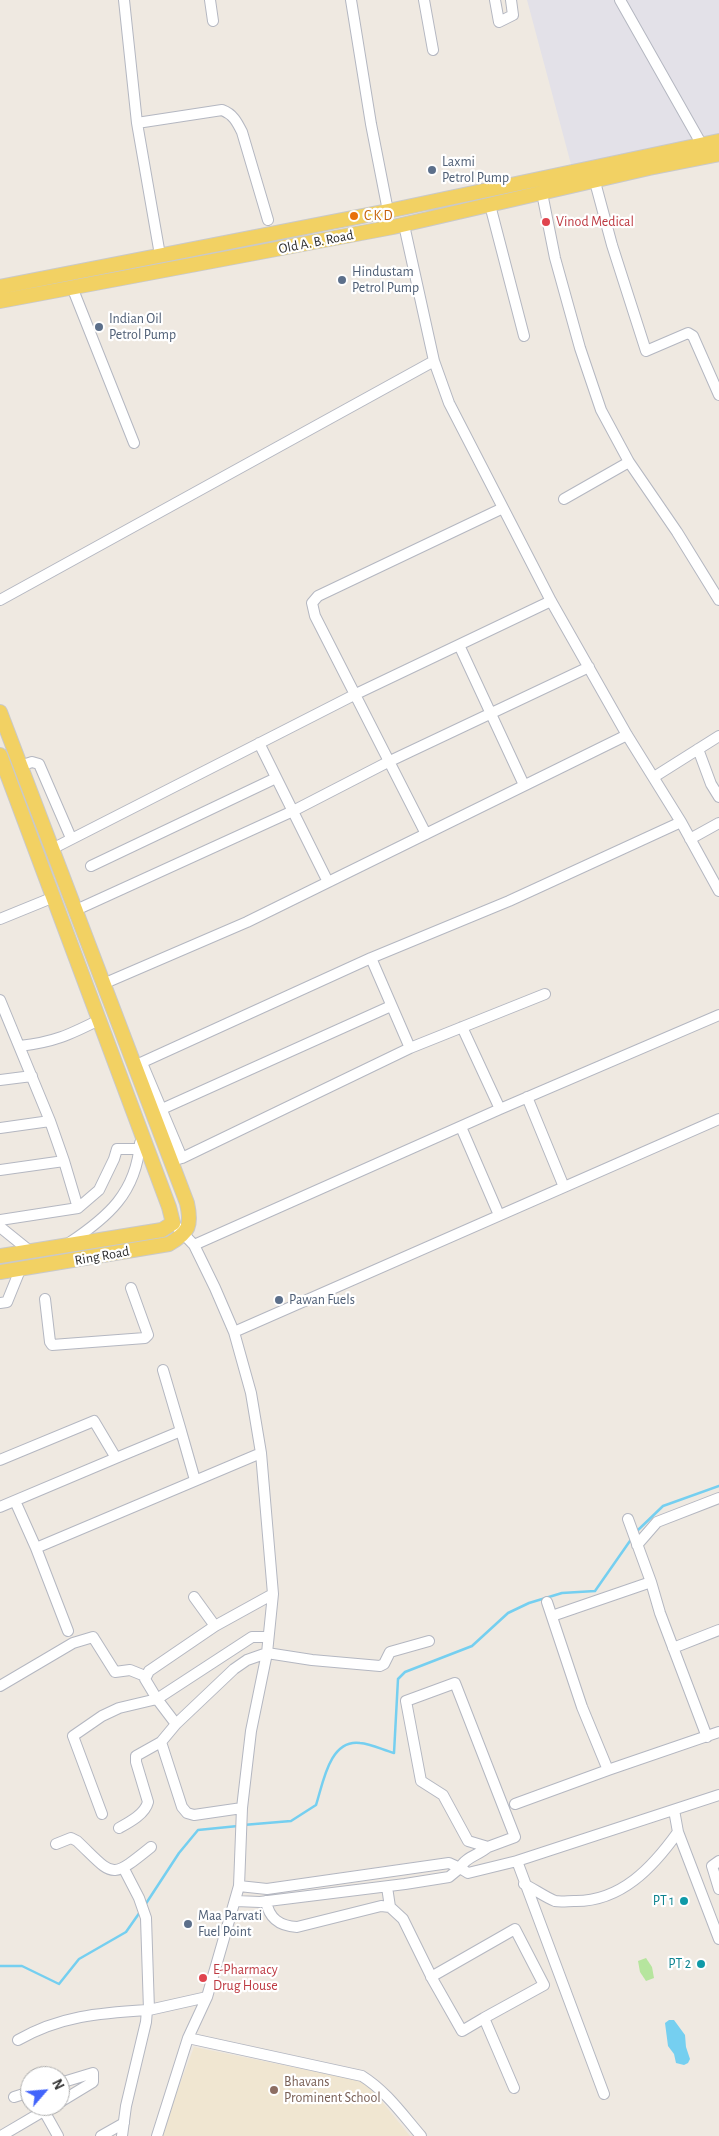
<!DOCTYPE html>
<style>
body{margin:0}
#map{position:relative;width:719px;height:2136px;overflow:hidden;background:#efe9e1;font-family:"Alegreya Sans",sans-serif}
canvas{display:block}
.north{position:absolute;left:20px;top:2066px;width:50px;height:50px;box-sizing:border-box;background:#fff;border:1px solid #ababab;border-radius:50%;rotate:63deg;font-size:14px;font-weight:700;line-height:20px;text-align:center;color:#2e2e2e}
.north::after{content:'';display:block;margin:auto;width:18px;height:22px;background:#4264fb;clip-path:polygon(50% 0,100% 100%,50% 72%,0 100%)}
</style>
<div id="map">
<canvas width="719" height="2136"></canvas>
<div class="north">N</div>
</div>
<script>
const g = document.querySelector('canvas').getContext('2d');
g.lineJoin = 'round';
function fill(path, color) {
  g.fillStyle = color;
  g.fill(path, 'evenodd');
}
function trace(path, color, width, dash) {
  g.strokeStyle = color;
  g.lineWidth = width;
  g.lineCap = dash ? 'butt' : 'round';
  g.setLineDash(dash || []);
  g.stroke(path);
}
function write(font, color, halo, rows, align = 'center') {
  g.font = font + ' "Alegreya Sans",sans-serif';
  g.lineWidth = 4.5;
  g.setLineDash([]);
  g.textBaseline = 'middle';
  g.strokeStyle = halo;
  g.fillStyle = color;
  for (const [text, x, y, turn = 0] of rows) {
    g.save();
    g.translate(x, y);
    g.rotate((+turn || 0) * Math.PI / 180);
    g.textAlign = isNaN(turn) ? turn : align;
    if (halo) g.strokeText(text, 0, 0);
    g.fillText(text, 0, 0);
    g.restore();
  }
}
fill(new Path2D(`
 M 527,0 L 719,0 L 719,136 L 572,168 Z`), '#e3e1e8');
fill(new Path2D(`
 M 194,2047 L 366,2082 L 410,2136 L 160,2136 Z`), '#f0e6d1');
fill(new Path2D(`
 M 646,1958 L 652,1967 L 654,1978 L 646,1981 L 640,1972 L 638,1961 Z`), '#b6e59e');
fill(new Path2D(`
 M 669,2020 L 674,2020 L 685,2035 L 686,2047 L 690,2059 L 688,2063 L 684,2065 L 676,2063 L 674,2054 L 668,2046 L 665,2023 Z`), '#75cff0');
trace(new Path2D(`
 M 637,1531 L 663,1506 L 719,1486
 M 243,1825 L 291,1821 L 316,1805 C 323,1784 329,1739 360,1743 C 371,1744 383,1750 394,1753 L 398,1679 L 405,1672 L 472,1646 L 508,1613 L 529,1603 L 562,1593 L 595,1591 L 632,1538
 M 145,1905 L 179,1853 L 198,1830 L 238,1826
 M 0,1966 L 22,1966 L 59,1984 L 79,1959 L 126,1932 L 140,1912`), '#75cff0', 2.5);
const minor = new Path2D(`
 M 124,0 L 137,123 L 160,255
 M 210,0 L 213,21
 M 351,0 L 371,124 L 388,211
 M 424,0 L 433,50
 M 495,0 L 499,22 L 513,15 L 511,0
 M 620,0 L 702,145
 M 137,123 L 222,110 C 233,114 237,122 242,132 L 268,220
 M 595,182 L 612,245 L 646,351 L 688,333 L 693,336 L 719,395
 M 542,193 L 555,258 L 580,348 L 601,410 L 629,462 L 677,532 L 719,600
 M 490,205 L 524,336
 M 404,225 L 434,361 L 449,403 L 551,601 L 627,735 L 681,822 L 719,891
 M 72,287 L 134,443
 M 564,499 L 629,462
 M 0,600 L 434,361
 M 459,645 L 524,785
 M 259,743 L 328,882
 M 698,749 L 711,784 L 719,797
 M 20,766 L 32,762 L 39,764 L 71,838
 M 654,777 L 719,736
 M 426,834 L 315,616 L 312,603 L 318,596 L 503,508
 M 690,839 L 719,823
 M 52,849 L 356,694 L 551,601
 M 91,866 L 276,778
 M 76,910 L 293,811 L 388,762 L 589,667
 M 0,919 L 54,897
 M 103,984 L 247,922 L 627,735
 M 0,1000 L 50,1121 L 0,1128
 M 462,1027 L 500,1109
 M 20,1046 C 54,1042 69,1035 99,1020
 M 410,1048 L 545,994
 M 142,1063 L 182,1158
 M 134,1066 L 371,958 L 509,901 L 681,822
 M 0,1080 L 32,1076
 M 527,1097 L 564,1187
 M 162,1109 L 391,1006
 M 50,1121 L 64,1161
 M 461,1127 L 499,1215
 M 171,1161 L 182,1158 L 410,1048 L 371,958
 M 0,1170 L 64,1161 L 78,1208
 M 0,1220 L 78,1208 L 99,1190 L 114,1159 L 117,1149 L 140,1149
 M 0,1227 L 31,1252
 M 69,1243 C 108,1217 136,1193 140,1143
 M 194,1245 L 500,1109 L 719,1015
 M 45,1299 L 50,1342 L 52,1345 L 145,1338 L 148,1335 L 131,1288
 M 0,1303 L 7,1302 L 20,1270
 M 234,1332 L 719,1119
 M 163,1370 L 181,1431
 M 0,1460 L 94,1421 L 116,1458 L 181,1431 L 195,1480
 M 15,1501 L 36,1548
 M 0,1507 L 116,1458
 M 628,1519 L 651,1582 L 660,1613 L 707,1737
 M 637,1545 L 657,1522 L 719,1498
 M 194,1597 L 215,1626
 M 552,1616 L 651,1582
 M 68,1631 L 36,1548 L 261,1453
 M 673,1648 L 719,1630
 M 0,1686 L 73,1643 L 93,1637 L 115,1672 L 130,1670 L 145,1676
 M 176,1724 L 157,1699 L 145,1679 L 149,1671 L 215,1626 L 273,1594
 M 161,1742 L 182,1807 L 187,1813 L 194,1815 L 242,1808
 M 608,1770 L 719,1732
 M 515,1804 L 608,1770 L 582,1707 L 547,1602
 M 674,1810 L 678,1832 L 719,1939
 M 102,1814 L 73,1736 L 102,1716 L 119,1708 L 157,1699 L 252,1637 L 268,1637
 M 119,1828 C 130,1822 145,1814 148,1802 L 136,1762 L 136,1756 L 161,1742 L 176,1724 L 234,1669 L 247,1660 L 267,1653 L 312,1660 L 380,1666 L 384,1664 L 390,1652 L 429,1641
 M 56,1844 L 71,1838 L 77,1841 C 114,1876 109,1881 151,1847
 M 488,1847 L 515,1837 L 455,1683 L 406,1701 L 421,1781 L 443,1795 L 468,1841 L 488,1847 C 479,1855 465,1857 460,1868 L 468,1873 L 517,1861 L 719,1795
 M 517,1861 L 604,2094
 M 719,1861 L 712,1866 L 719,1889
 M 524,1884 C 534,1889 545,1897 555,1901 C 561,1902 568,1901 574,1901 C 621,1902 653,1867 678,1832
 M 387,1887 L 390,1907
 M 236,1901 L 260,1902 L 405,1884 L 449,1877 L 460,1868 L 449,1863 L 267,1889 L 239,1886
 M 266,1901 C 269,1919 280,1926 297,1927 L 381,1906 L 390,1907 L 403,1919 L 433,1980 L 462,2031 L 484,2018
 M 431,1977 L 515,1929 L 544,1985 L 484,2018 L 514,2088
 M 149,2010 L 207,1997
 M 188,2038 L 362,2076 C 386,2091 402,2114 421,2136
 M 18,2040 C 60,2016 99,2013 147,2010
 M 60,2083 L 93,2073 L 93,2082 L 60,2102
 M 14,2097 L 30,2092
 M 44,2111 L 58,2136
 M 1,2136 L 52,2106
 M 101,2136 L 124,2123
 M 122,2136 L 126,2106 L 146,2022 L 147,2010 L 149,2010 L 146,1918 L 139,1898 L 124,1869
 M 157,2136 L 188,2038 L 207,1997 L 239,1886 L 242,1808 L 251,1731 L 267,1653 L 273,1594 L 261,1453 L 251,1393 L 234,1332 L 215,1288 L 194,1245 L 173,1223`);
const major = new Path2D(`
 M 0,287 L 388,211 L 719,141
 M 0,301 L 393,227 L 649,168 L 719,154
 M 0,712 L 187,1203 C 192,1226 189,1232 169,1244 L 0,1272
 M 0,755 L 169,1207 L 173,1223 L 162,1230 L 0,1256`);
trace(minor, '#b4b7c1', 12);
trace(major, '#c9c9c9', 16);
trace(minor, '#fff', 10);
trace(major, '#f2d163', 14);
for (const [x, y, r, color] of [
 [432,170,5,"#5c6f8a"],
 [354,216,5,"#e8710a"],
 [546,222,5,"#e0444e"],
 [342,280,5,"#5c6f8a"],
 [99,327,5,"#5c6f8a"],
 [279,1300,5,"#5c6f8a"],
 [684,1901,5,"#0f9aa8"],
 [188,1924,5,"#5c6f8a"],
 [701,1964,5,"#0f9aa8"],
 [203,1978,5,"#e0444e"],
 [274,2090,5,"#8d6e63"]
]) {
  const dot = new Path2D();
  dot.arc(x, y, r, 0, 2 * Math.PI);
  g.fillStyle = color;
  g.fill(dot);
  trace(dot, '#fff', 2);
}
write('14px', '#4e5e75', '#fff', [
 ["Laxmi",442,162],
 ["Petrol Pump",442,178],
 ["Hindustam",352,272],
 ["Petrol Pump",352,288],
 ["Indian Oil",109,319],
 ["Petrol Pump",109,335],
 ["Pawan Fuels",289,1300],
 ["Maa Parvati",198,1916],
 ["Fuel Point",198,1932]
], 'left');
write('14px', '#c56008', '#fff', [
 ["C K D",364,216]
], 'left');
write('14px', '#be3a42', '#fff', [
 ["Vinod Medical",556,222],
 ["E-Pharmacy",213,1970],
 ["Drug House",213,1986]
], 'left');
write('14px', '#2e2e2e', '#fff', [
 ["Old A. B. Road",316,242,-11],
 ["Ring Road",102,1256,-10]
]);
write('14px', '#0d838f', '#fff', [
 ["PT 1",674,1901],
 ["PT 2",691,1964]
], 'right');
write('14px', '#785e54', '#fff', [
 ["Bhavans",284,2082],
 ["Prominent School",284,2098]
], 'left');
</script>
